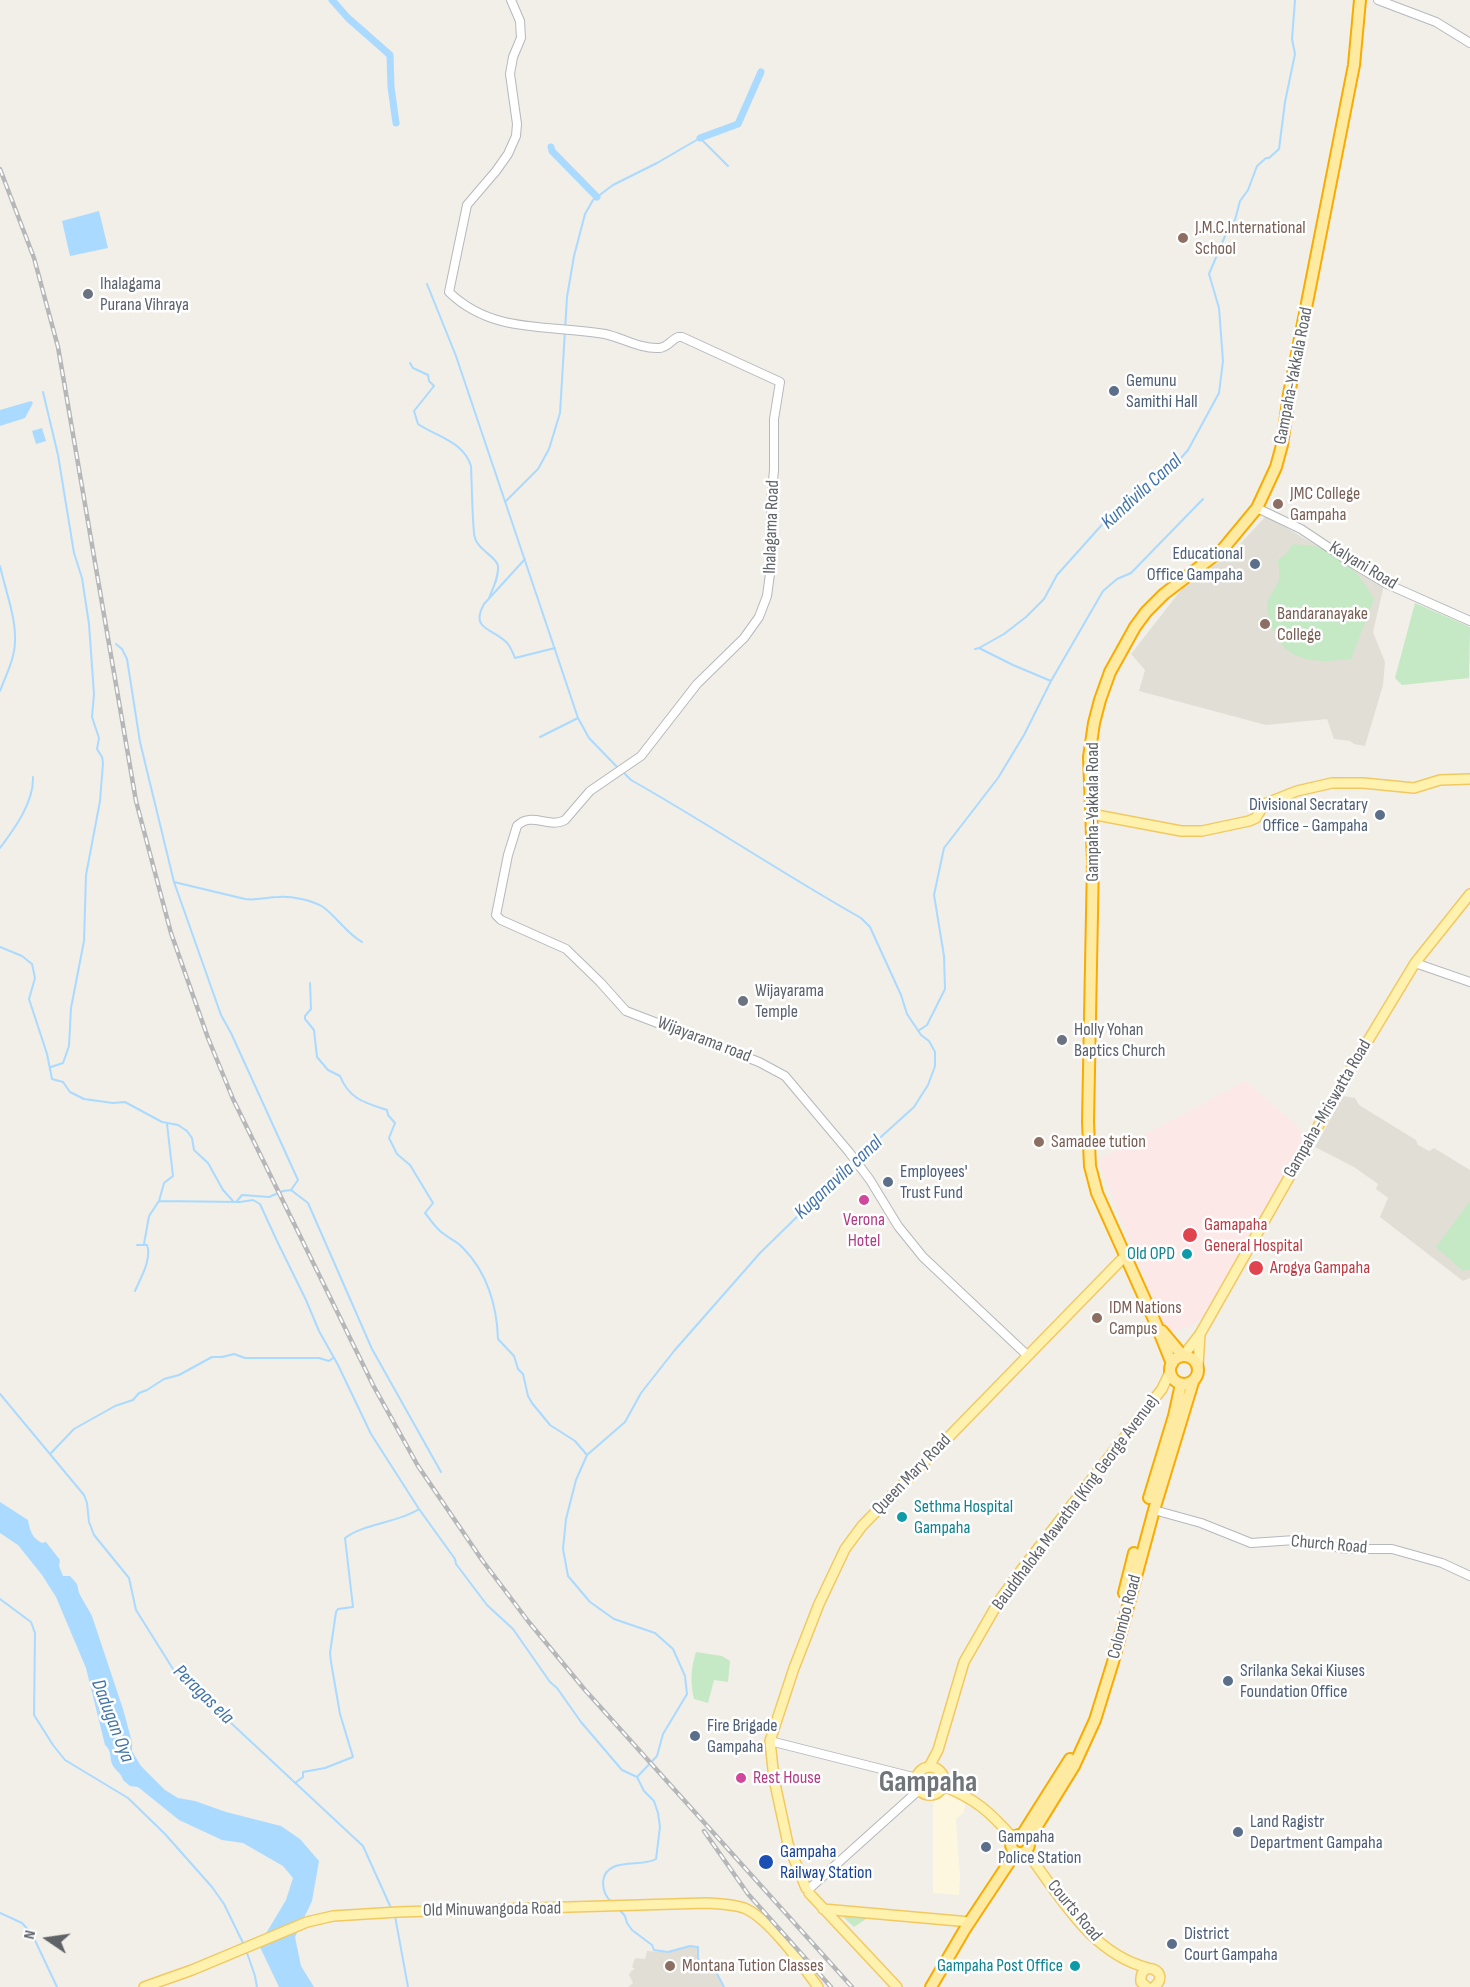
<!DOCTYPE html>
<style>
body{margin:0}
#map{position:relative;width:1470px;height:1987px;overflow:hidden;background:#f1efe8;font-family:"Sofia Sans Condensed",sans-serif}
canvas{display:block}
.north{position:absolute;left:18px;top:1909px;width:60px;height:60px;-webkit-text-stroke:4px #fff;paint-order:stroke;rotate:283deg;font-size:16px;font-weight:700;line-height:24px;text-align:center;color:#5f6368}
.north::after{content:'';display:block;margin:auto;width:21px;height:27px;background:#5f6368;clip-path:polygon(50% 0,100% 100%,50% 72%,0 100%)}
</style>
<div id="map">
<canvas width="1470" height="1987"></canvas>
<div class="north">N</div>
</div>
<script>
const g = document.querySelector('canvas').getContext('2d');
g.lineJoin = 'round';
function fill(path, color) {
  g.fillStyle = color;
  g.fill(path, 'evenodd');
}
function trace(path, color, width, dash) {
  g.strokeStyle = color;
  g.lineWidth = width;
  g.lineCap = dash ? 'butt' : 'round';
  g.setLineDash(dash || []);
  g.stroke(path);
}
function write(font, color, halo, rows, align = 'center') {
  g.font = font + ' "Sofia Sans Condensed",sans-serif';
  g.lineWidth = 5;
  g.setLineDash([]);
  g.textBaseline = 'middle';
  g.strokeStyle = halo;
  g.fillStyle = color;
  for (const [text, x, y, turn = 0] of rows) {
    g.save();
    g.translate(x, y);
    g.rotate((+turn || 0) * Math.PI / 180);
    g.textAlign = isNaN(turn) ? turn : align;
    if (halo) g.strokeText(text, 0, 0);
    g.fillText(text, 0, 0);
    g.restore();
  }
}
fill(new Path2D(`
 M 948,1794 L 966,1804 L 963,1813 L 956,1819 L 960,1878 L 959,1895 L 933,1893 L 933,1798 Z`), '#fef7e0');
fill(new Path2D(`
 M 1266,516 L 1384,585 L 1373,632 L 1385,662 L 1383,685 L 1365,746 L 1354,744 L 1350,741 L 1334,739 L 1327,719 L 1266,725 L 1139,691 L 1145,670 L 1131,654 L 1188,581 L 1228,557 Z
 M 1343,1096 L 1355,1098 L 1359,1105 L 1416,1140 L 1418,1145 L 1429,1151 L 1434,1148 L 1470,1170 L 1470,1278 L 1463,1281 L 1380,1217 L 1388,1198 L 1376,1189 L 1378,1184 L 1354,1167 L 1315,1147 Z
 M 690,1946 L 698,1947 L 698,1959 L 705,1966 L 714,1968 L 724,1987 L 628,1987 L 633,1983 L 629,1975 L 631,1971 L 635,1969 L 632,1967 L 635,1958 L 645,1959 L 647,1951 L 668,1952 Z`), '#e1ded6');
fill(new Path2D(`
 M 1245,1081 L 1294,1123 L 1306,1139 L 1211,1309 L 1195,1324 L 1171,1333 L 1162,1323 L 1098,1160 Z`), '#fce8e6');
fill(new Path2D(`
 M 1293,544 C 1302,545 1313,545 1321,548 C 1344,555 1363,579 1374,599 L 1351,659 C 1317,663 1286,664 1272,627 C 1269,620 1267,611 1267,604 C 1269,594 1277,588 1279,579 C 1280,573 1278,565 1278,560 L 1287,553 Z
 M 1415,603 L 1470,627 L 1469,678 L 1402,685 L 1395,678 Z
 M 1470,1201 L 1470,1269 L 1463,1271 L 1436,1247 Z
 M 696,1652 L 722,1656 L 730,1661 L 728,1682 L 714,1680 L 708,1703 L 694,1699 C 690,1682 691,1668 696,1652 Z
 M 837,1911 L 872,1915 L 854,1927 Z`), '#c5e8c5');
fill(new Path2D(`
 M 99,211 L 108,248 L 70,256 L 62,221 Z
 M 31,401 L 33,403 L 25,418 L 0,426 L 0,410 Z
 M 42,428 L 46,441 L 36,444 L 32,431 Z
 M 0,1502 L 28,1520 C 30,1531 32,1538 42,1543 L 46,1542 L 60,1560 L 59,1566 L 63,1576 L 70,1576 L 77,1584 L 79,1593 L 92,1616 L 123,1709 L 132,1742 L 132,1751 L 141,1766 L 165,1790 L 178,1798 L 195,1801 L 226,1812 L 281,1826 L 300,1839 L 319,1861 L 312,1901 L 295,1937 L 301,1966 L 314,1987 L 279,1987 L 259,1945 L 286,1900 L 293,1878 L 283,1866 L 243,1843 L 222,1840 L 179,1820 L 138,1787 L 130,1786 L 123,1780 C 121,1772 115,1771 112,1764 C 109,1756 112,1751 105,1745 L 86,1668 L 56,1597 L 42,1575 L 18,1545 L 0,1533 Z`), '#aadaff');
trace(new Path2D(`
 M 427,284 L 456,356 L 578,718 L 540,737
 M 410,363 L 413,368 L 428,375 L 429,381 L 434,386 L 414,411 L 418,424 C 437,437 463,441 471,466 C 472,488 472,511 474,533 C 475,550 497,556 498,566 C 499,577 493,588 489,598
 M 43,392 L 58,455 L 74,553 L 82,578 L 89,624 L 94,694 L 92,717 L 99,738 L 97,749 L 102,757 L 103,763 L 100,801 L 86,875 L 84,941 L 71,1008 L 69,1046 L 63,1063 L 51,1067
 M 505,502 L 538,469 L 549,449 L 560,413 L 567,297 L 574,256 L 585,214 L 593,200 L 613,185 L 657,163 L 700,138 L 728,166
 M 525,559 L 484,604 C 469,631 495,628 508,644 C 511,648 513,653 515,658 L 555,648
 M 0,566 C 5,589 16,617 15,641 C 15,658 6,675 0,691
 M 116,644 L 122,649 L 127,659 L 140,742 L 174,882 L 245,899 C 257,901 266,897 278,897 C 291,896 312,900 323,907 C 338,918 346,933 362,942
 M 979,648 L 1004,634 L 1026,617 L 1044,599 L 1057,575 L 1116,509 L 1145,486 L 1165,476 L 1188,450 L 1219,393 L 1223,361 L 1219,308 L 1209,274 L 1228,229 L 1235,220 L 1240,201 L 1248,190 L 1257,166 L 1266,158 L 1269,158 L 1279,149 L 1285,102 L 1295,54 L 1292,39 L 1295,0
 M 975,649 L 979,648 L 1013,665 L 1051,681 L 1103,591 L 1117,579 L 1131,573 L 1203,499
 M 578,718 L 589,738 L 619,769
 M 0,848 C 15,828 34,802 33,777
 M 174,882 L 221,1015 L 231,1033 L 298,1180 L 291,1190
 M 0,947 L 22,956 L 32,964 L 35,978 L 29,999 L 47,1054 L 52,1079 L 63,1082 L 70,1092 L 84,1099 L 113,1103 L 125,1102 L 162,1122 L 178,1125 L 187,1131 L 192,1138 L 194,1150 L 208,1163 L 223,1190 L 233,1201
 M 310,983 L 311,1009 L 305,1016 L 305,1019 L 314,1030 L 317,1057 L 328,1070 L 340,1076 C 349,1099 365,1103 387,1110 L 388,1115 L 395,1123 L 389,1138 L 397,1154 L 410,1165 L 433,1203 L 425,1213 C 431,1220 436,1229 444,1234 C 450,1239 458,1242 463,1248 C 487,1272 497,1306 498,1339 L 514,1356 L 518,1369 L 523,1374 L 528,1396 L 532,1403 L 550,1425 L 575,1441 L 587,1455
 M 918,1031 L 927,1025 L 945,989 L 944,956 L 934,895 L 944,848 L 998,778 L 1024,735 L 1051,681
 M 159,1201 L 240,1202 L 253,1200 L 260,1204 L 277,1241 L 306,1300 L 319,1331 L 338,1365 L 371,1434 L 419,1509 C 398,1523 365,1523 345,1538 L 353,1607 L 338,1609 L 336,1612 L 330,1653 L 331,1662 L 340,1714 L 353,1757 L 325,1768 L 303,1772 L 303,1777 L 295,1783
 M 237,1201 L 242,1195 L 269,1197 L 283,1191 L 291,1190 L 308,1203 L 372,1349 L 441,1472
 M 144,1244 L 149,1216 L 159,1201 L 164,1183 L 173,1176 L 167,1124
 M 135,1291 C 141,1277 152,1259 147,1245 L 137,1245
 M 0,1394 L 84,1495 L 87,1503 L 89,1522 L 94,1535 L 129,1578 L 136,1610 L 173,1669 L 363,1846 L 391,1908
 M 51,1453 L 74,1429 L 115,1406 L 133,1400 L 139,1393 L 147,1390 L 164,1379 L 179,1375 L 212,1357 L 222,1357 L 234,1354 L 245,1358 L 319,1358 L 329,1361 L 333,1358
 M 419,1509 L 455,1559 L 456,1564 L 487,1605 L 513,1629 L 550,1682 L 557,1688 L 581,1722 L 622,1770 L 637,1777
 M 0,1599 L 31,1622 L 35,1633 L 34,1715 L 53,1745 L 65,1760 L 128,1798 L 165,1834 L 212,1887 L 224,1904 L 244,1945
 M 612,1902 C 605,1897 603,1891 603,1882 C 605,1856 642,1868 656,1859 L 660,1827 L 658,1813 L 654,1801 L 644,1791 L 637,1777 L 657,1756 L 663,1734 L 687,1694 L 685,1676 L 673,1649 L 655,1633 L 614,1619 L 590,1602 L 568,1576 L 563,1549 L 566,1519 L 576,1480 L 587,1455 L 625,1422 L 641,1393 L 674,1351 L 760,1253 L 851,1164 L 914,1107 L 928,1085 L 935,1066 L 935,1052 L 929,1041 L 921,1035 L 907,1014 L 901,995 L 870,927 L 861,918 C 783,874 709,824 631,780 L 623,772
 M 618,1908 L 625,1916 L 627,1923 L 632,1930 L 652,1945 L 654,1950 L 668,1952 L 690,1946 L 698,1947 L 698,1959 L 705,1966 L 714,1968 L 724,1987
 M 0,1913 L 22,1923 L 32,1934 L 57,1987
 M 395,1916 L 408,1987
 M 246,1950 L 255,1976 L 257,1987`), '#aadaff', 2);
trace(new Path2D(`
 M 332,0 L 348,18 L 390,55 L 391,87 L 396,123
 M 700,138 L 738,124 L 761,72
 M 551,147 L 552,151 L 597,197`), '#aadaff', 7);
const tertiary = new Path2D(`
 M 511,0 L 520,21 L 521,38 L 513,57 L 510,74 L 517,124 L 516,136 L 508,154 L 496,171 L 467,205 L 449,292 C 493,335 550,324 605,334 C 623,338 640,349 659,348 C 667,348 671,340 678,337 L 682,337 L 780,382 L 774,419 L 774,470 L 771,502 L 772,559 L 767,596 L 759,617 L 744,638 L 697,684 L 641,756 L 590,791 L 565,820 C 549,829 531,811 517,826 L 508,855 L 496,915 L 501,920 L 566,949 L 600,982 L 626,1011 L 759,1062 L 785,1076 L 849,1152 L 870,1180 L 898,1226 L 923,1257 L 1028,1356
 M 1378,0 L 1436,22 L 1470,43
 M 1257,508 L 1301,529 L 1352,563 L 1387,584 L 1470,621
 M 1415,963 L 1470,982
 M 1154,1510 L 1201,1523 L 1251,1543 L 1295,1540 L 1347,1549 L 1392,1549 L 1442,1563 L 1470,1576
 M 770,1741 L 917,1778
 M 810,1888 L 919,1790`);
const primary = new Path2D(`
 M 1091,814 L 1181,831 L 1202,831 L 1249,821 L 1256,818 L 1264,804 L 1297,791 L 1332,783 L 1363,783 L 1414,788 L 1440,780 L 1470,779
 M 1183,1356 L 1200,1334 L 1349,1072 L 1415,963 L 1470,894
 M 1198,1366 L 1200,1334
 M916 1781a14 14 0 1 1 28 0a14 14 0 1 1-28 0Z
 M 929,1767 L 938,1750 L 964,1662 L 999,1601 L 1022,1569 L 1162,1389 L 1170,1372
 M 943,1786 C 976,1799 990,1812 1013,1838
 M 1026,1851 C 1060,1896 1090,1953 1148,1968
 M 806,1888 L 788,1844 L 774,1779 L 770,1741 L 794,1668 L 819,1604 L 845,1549 L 862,1526 L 1125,1256
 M 809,1893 L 897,1987
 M 823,1909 L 970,1922
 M 144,1987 L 192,1970 L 307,1922 L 333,1916 L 398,1912 L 707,1903 C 719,1904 732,1904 744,1908 C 769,1918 802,1965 818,1987
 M 1147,1987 L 1141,1982 C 1139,1957 1173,1972 1154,1987`);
const trunk = new Path2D(`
 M 1162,1331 L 1183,1356
 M1170 1370a14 14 0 1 1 28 0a14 14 0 1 1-28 0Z
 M 1172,1364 L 1156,1324 L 1097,1193 L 1090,1166 L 1088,1122 L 1093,861 L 1089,757 L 1094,723 L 1100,700 L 1110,672 L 1135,627 L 1146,612 L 1164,594 L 1223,549 L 1257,508 L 1276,467 L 1282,445 L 1289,394 L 1354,65 L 1360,0
 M 1149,1498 L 1174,1416 L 1181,1384
 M 1124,1593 L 1134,1553
 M1011 1844a9 9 0 1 1 18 0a9 9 0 1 1-18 0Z
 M 1022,1835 L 1070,1759
 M 1029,1839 L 1074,1766 L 1095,1720 L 1113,1662 L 1154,1510 L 1193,1382
 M 931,1987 L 965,1929 L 1016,1852`);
trace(tertiary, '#b5b8bc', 10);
trace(primary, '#f2c960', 12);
trace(trunk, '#f9ab00', 14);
trace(tertiary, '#fff', 8);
trace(primary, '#fff2af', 9);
trace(trunk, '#feeaa1', 10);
const rail = new Path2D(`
 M 0,169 L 34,258 L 58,347 L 136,801 L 171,933 L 208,1038 L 233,1099 L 373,1385 L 418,1466 L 482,1560 L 528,1621 L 585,1690 L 852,1987
 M 704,1831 L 748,1894 L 831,1987`);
trace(rail, '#b6b7b8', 4.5);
trace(rail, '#fff', 2, [7]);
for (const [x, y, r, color] of [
 [1183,238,6,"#8d6e63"],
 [88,294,6,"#6b7280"],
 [1114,391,6,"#5c6f8a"],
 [1278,504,6,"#8d6e63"],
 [1255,564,6,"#5c6f8a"],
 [1265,624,6,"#8d6e63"],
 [1380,815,6,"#5c6f8a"],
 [743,1001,6,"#6b7280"],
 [1062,1040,6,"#6b7280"],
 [1039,1142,6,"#8d6e63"],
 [888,1182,6,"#5c6f8a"],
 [864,1200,6,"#d1479c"],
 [1190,1235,8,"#e0444e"],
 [1187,1254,6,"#0f9aa8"],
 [1256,1268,8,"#e0444e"],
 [1097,1318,6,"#8d6e63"],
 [902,1517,6,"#0f9aa8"],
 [1228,1681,6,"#5c6f8a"],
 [695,1736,6,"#5c6f8a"],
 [741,1778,6,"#d1479c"],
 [1238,1832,6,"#5c6f8a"],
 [986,1847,6,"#5c6f8a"],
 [766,1862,8,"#1a4fb4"],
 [1172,1944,6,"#5c6f8a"],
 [670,1966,6,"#8d6e63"],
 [1075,1966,6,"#0f9aa8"]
]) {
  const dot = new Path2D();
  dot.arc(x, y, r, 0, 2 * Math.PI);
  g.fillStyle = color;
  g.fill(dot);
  trace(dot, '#fff', 2);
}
write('18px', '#785e54', '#fff', [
 ["J.M.C.International",1195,228],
 ["School",1195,249],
 ["JMC College",1290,494],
 ["Gampaha",1290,515],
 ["Bandaranayake",1277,614],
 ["College",1277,635],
 ["Samadee tution",1051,1142],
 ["IDM Nations",1109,1308],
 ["Campus",1109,1329],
 ["Montana Tution Classes",682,1966]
], 'left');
write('18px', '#5b616d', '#fff', [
 ["Ihalagama",100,284],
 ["Purana Vihraya",100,305],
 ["Wijayarama",755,991],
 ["Temple",755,1012],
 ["Holly Yohan",1074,1030],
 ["Baptics Church",1074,1051]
], 'left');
write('18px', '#5f6368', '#fff', [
 ["Gampaha-Yakkala Road",1294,376,-79],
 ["Ihalagama Road",772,527,-88],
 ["Kalyani Road",1363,566,31],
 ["Gampaha-Yakkala Road",1093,812,-90],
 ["Wijayarama road",704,1040,21],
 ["Gampaha-Mriswatta Road",1328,1109,-60],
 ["Queen Mary Road",912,1475,-46],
 ["Bauddhaloka Mawatha (King George Avenue)",1076,1503,-53],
 ["Church Road",1329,1545,5],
 ["Colombo Road",1125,1617,-75],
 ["Old Minuwangoda Road",492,1910,-1],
 ["Courts Road",1074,1911,50]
]);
write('18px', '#4e5e75', '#fff', [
 ["Gemunu",1126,381],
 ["Samithi Hall",1126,402],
 ["Educational",1243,554,"right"],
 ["Office Gampaha",1243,575,"right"],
 ["Divisional Secratary",1368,805,"right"],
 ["Office - Gampaha",1368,826,"right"],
 ["Employees'",900,1172],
 ["Trust Fund",900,1193],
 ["Srilanka Sekai Kiuses",1240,1671],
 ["Foundation Office",1240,1692],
 ["Fire Brigade",707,1726],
 ["Gampaha",707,1747],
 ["Land Ragistr",1250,1822],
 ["Department Gampaha",1250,1843],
 ["Gampaha",998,1837],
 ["Police Station",998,1858],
 ["District",1184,1934],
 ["Court Gampaha",1184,1955]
], 'left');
write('18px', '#b23c85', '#fff', [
 ["Verona",864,1220],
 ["Hotel",864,1241],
 ["Rest House",753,1778,"left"]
]);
write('18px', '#be3a42', '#fff', [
 ["Gamapaha",1204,1225],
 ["General Hospital",1204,1246],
 ["Arogya Gampaha",1270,1268]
], 'left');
write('18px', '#0d838f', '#fff', [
 ["Old OPD",1175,1254],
 ["Sethma Hospital",914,1507,"left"],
 ["Gampaha",914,1528,"left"],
 ["Gampaha Post Office",1063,1966]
], 'right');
write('18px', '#164399', '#fff', [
 ["Gampaha",780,1852],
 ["Railway Station",780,1873]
], 'left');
write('italic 20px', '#4174aa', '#fff', [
 ["Kundivila Canal",1142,492,-42],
 ["Kuganavila canal",839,1178,-43],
 ["Peragas ela",203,1695,44],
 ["Dadugan Oya",112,1721,69]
]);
write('bold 30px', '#70757a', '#fff', [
 ["Gampaha",928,1783]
]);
</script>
